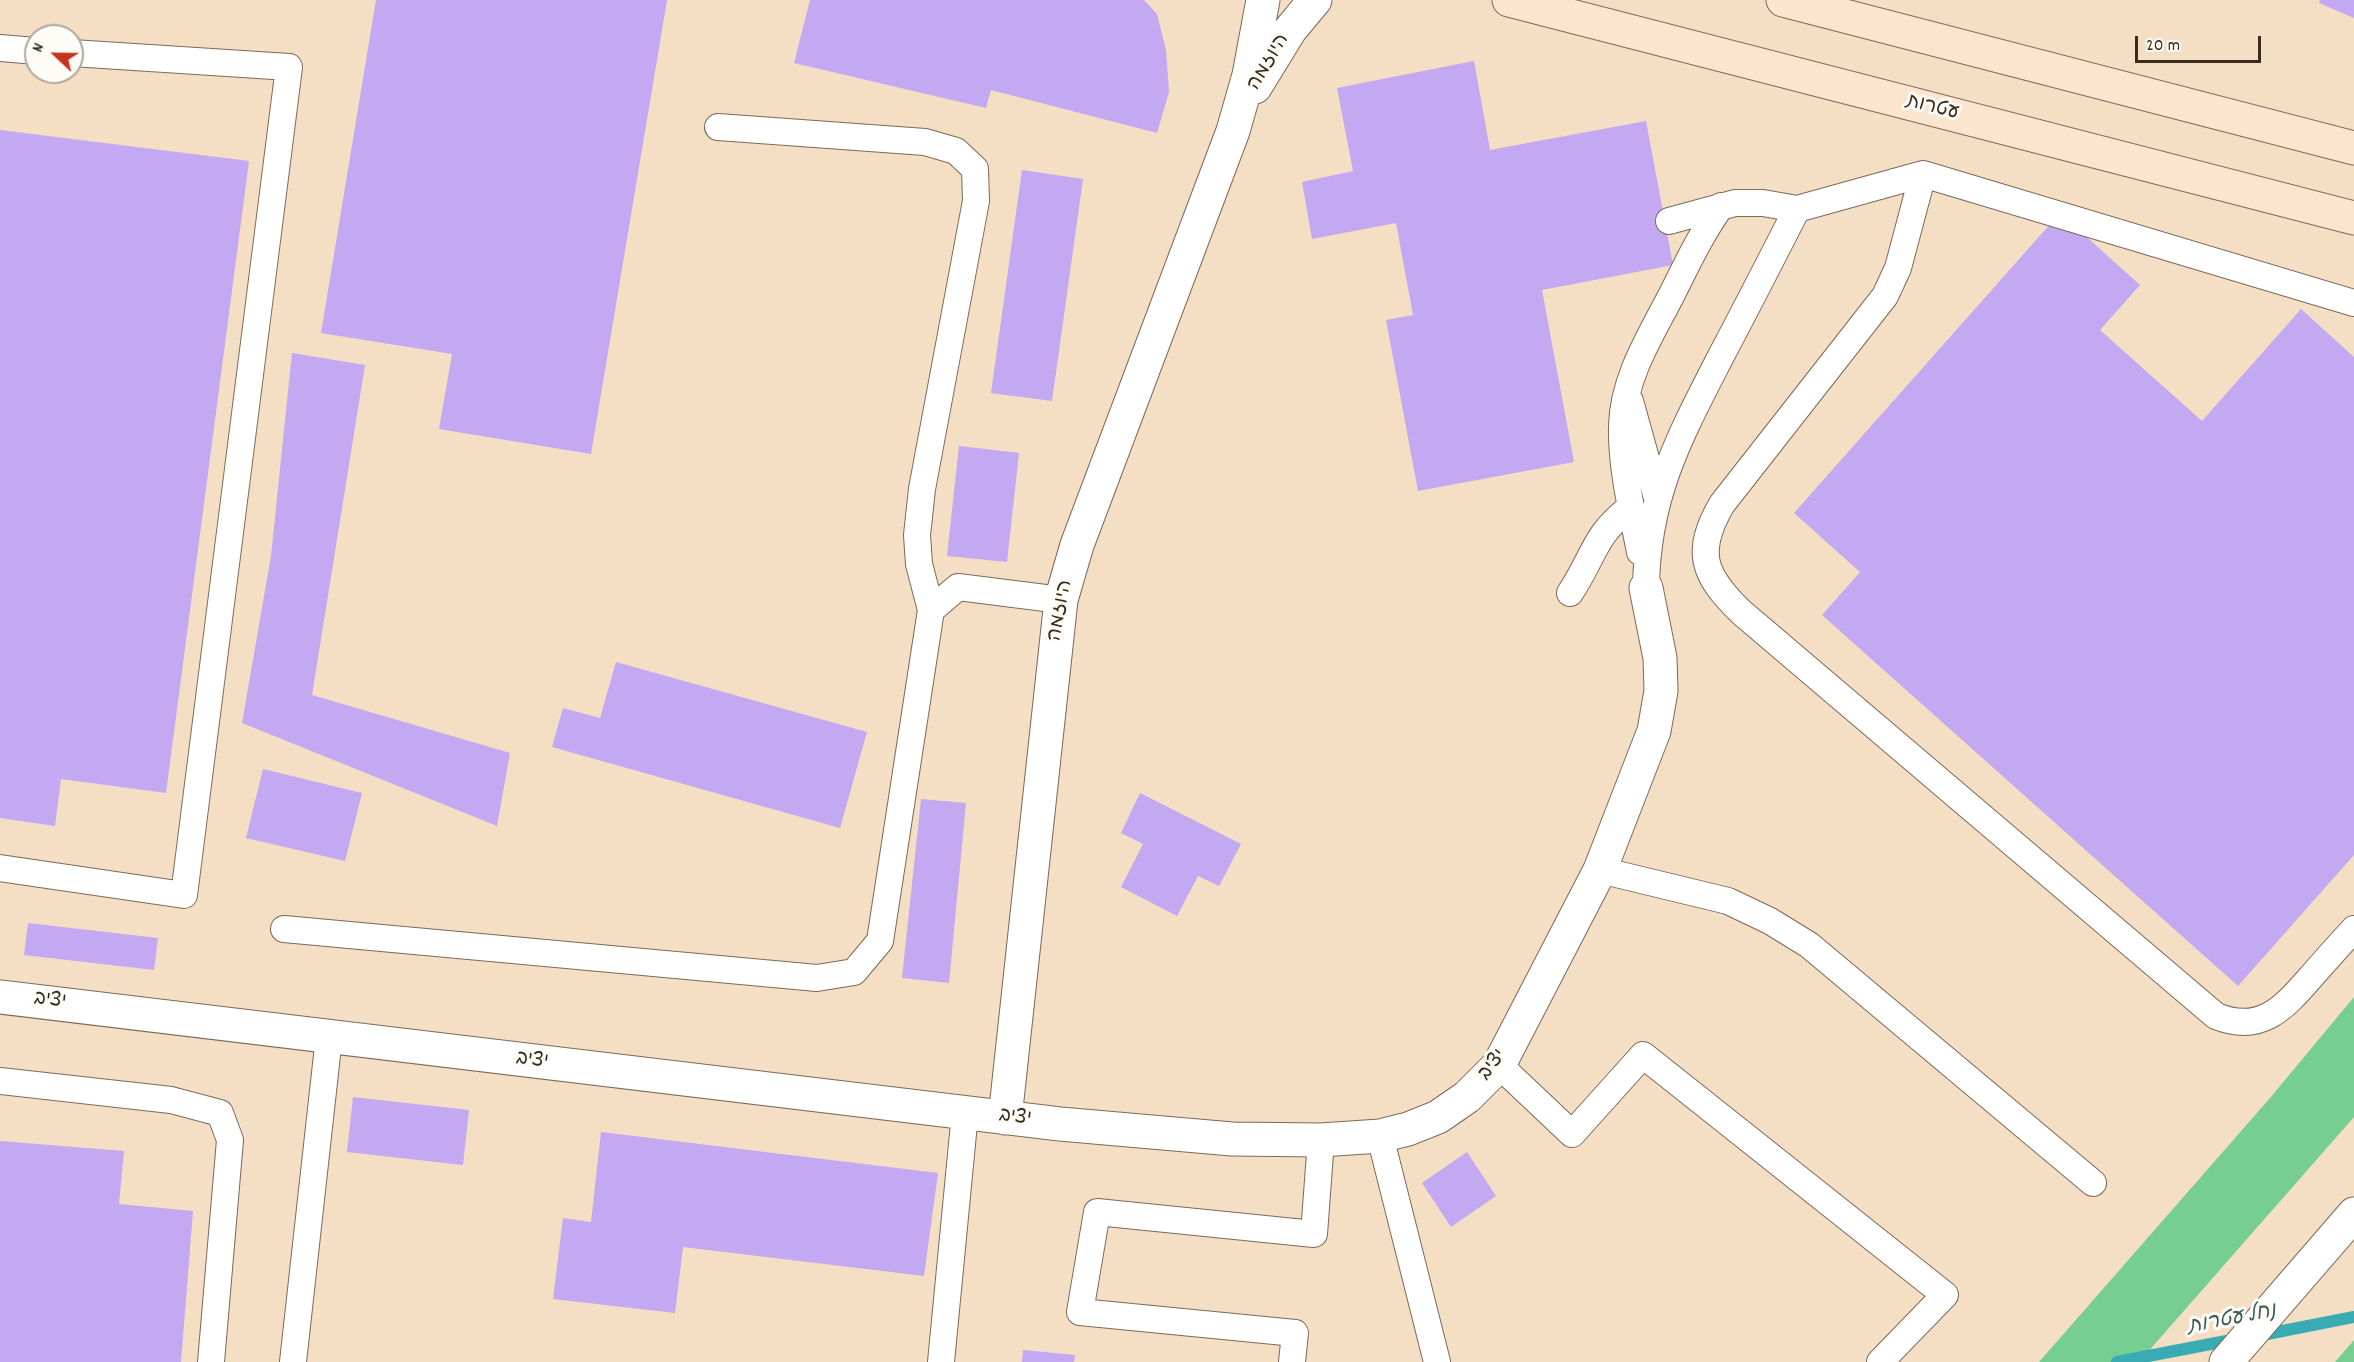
<!DOCTYPE html>
<meta charset="utf-8">
<style>
body{margin:0}
#map{position:relative;width:2354px;height:1362px;overflow:hidden;background:#f4dec4;font-family:Dekko,sans-serif}
canvas{display:block}
.north{position:absolute;left:24px;top:24px;width:60px;height:60px;box-sizing:border-box;background:#fdfcf7;border:2px solid #afa8a0;border-radius:50%;rotate:292deg;font-size:16px;font-weight:700;line-height:24px;text-align:center;color:#3b2a1e}
.north::after{content:'';display:block;margin:auto;width:21px;height:27px;background:#c8321e;clip-path:polygon(50% 0,100% 100%,50% 72%,0 100%)}
.scale{position:absolute;left:2135px;top:36px;width:126px;height:27px;box-sizing:border-box;border:3px solid #3b2a1e;border-top:0;padding-left:8px;font-size:18px;line-height:21px;white-space:nowrap;color:#3b2a1e;-webkit-text-stroke:4px #fdfcf7;paint-order:stroke}
</style>
<div id="map">
<canvas width="2354" height="1362"></canvas>
<div class="north">N</div>
<div class="scale">20 m</div>
</div>
<script>
const g = document.querySelector('canvas').getContext('2d');
g.lineJoin = 'round';
function fill(path, color) {
  g.fillStyle = color;
  g.fill(path, 'evenodd');
}
function trace(path, color, width, dash) {
  g.strokeStyle = color;
  g.lineWidth = width;
  g.lineCap = dash ? 'butt' : 'round';
  g.setLineDash(dash || []);
  g.stroke(path);
}
function write(font, color, halo, rows, align = 'center') {
  g.font = font + ' Dekko,"Playpen Sans Hebrew",sans-serif';
  g.lineWidth = 6;
  g.setLineDash([]);
  g.textBaseline = 'middle';
  g.strokeStyle = halo;
  g.fillStyle = color;
  for (const [text, x, y, turn = 0] of rows) {
    g.save();
    g.translate(x, y);
    g.rotate((+turn || 0) * Math.PI / 180);
    g.textAlign = isNaN(turn) ? turn : align;
    if (halo) g.strokeText(text, 0, 0);
    g.fillText(text, 0, 0);
    g.restore();
  }
}
fill(new Path2D(`
 M 2354,997 L 2354,1117 L 2139,1362 L 2039,1362 L 2270,1098 Z
 M 2354,1340 L 2354,1362 L 2335,1362 Z`), '#77ce93');
trace(new Path2D(`
 M 2257,1336 L 2354,1317
 M 2117,1362 L 2237,1339`), '#39abb3', 12);
fill(new Path2D(`
 M 376,0 L 667,0 L 591,454 L 439,429 L 452,354 L 321,333 Z
 M 810,0 L 1144,0 L 1157,14 L 1166,50 L 1169,92 L 1157,133 L 991,90 L 986,108 L 794,63 Z
 M 2320,0 L 2354,0 L 2354,18 L 2319,3 Z
 M 1474,61 L 1490,150 L 1646,121 L 1673,265 L 1542,290 L 1574,462 L 1418,491 L 1386,320 L 1413,315 L 1396,223 L 1312,239 L 1302,182 L 1353,171 L 1337,88 Z
 M 0,130 L 249,161 L 166,793 L 61,779 L 55,826 L 0,818 Z
 M 1022,170 L 1083,179 L 1052,401 L 991,393 Z
 M 2060,213 L 2140,285 L 2100,330 L 2202,421 L 2301,309 L 2354,357 L 2354,855 L 2238,986 L 1822,615 L 1860,572 L 1794,513 Z
 M 292,353 L 365,365 L 312,695 L 510,753 L 497,826 L 242,723 L 271,556 Z
 M 959,446 L 1019,453 L 1007,562 L 947,556 Z
 M 616,662 L 867,732 L 840,828 L 552,747 L 563,708 L 600,718 Z
 M 263,769 L 362,793 L 345,861 L 246,838 Z
 M 1140,793 L 1241,844 L 1219,886 L 1198,876 L 1177,916 L 1121,887 L 1143,844 L 1121,833 Z
 M 921,799 L 966,803 L 949,983 L 902,978 Z
 M 28,923 L 158,938 L 154,970 L 24,955 Z
 M 353,1097 L 469,1110 L 463,1165 L 347,1152 Z
 M 601,1132 L 938,1173 L 924,1276 L 683,1247 L 675,1313 L 553,1299 L 563,1218 L 591,1222 Z
 M 0,1141 L 124,1151 L 119,1204 L 193,1211 L 181,1362 L 0,1362 Z
 M 1467,1152 L 1496,1196 L 1451,1227 L 1422,1183 Z
 M 1023,1350 L 1075,1355 L 1074,1362 L 1022,1362 Z`), '#c2a9f1');
const lane = new Path2D(`
 M 0,48 L 36,51
 M 718,127 L 925,142 L 956,151 L 975,169 L 976,201 L 922,489 L 917,535 L 919,564 L 931,610
 M 1923,174 L 1898,268 L 1885,296 L 1722,504 C 1694,552 1703,575 1741,612 L 2216,1016 C 2260,1034 2283,1009 2310,978 C 2325,961 2339,945 2354,929
 M 1669,221 L 1735,203 L 1763,203 L 1797,209 L 1923,174 L 2354,303
 M 1630,401 L 1657,498
 M 1640,552 C 1632,511 1621,468 1622,426 C 1623,378 1651,335 1672,294 C 1687,264 1701,234 1721,206
 M 1646,588 C 1647,495 1680,436 1721,356 C 1747,307 1772,258 1797,209
 M 1570,593 C 1594,557 1594,534 1631,507
 M 0,868 L 184,895 L 289,67 L 72,53
 M 1600,870 L 1728,901 L 1770,921 L 1809,945 L 2093,1183
 M 284,929 L 817,978 L 854,972 L 880,941 L 931,610 L 958,587 L 1061,600
 M 1499,1065 L 1572,1134 L 1643,1055 L 1945,1295 L 1880,1362
 M 0,1081 L 171,1100 L 220,1113 L 230,1140 L 211,1362
 M 1380,1136 L 1437,1362
 M 293,1362 L 329,1037
 M 941,1362 L 965,1113
 M 1292,1362 L 1295,1333 L 1080,1312 L 1097,1212 L 1314,1234 L 1321,1140`);
const street = new Path2D(`
 M 1255,87 L 1290,30 L 1315,0
 M 0,997 L 1060,1124 L 1232,1139 L 1321,1140 L 1380,1136 L 1408,1129 L 1438,1117 L 1467,1097 L 1499,1065 L 1600,870 L 1654,731 L 1661,691 L 1660,658 L 1646,588
 M 1005,1118 L 1061,600 L 1077,545 L 1233,131 L 1249,75 L 1263,0
 M 2226,1362 L 2354,1214`);
const secondary = new Path2D(`
 M 1509,0 L 2354,218
 M 1783,0 L 2354,148`);
trace(lane, '#7c6958', 28);
trace(street, '#7c6958', 35);
trace(secondary, '#7c6958', 35);
trace(lane, '#fff', 26);
trace(street, '#fff', 33);
trace(secondary, '#fbe5cf', 33);
write('20px', '#3b2a1e', '#fdfcf7', [
 ["היוזמה",1270,63,-59],
 ["עטרות",1932,109,14],
 ["היוזמה",1062,611,-79],
 ["יציב",50,1002,6],
 ["יציב",532,1062,7],
 ["יציב",1494,1066,-53],
 ["יציב",1015,1119,7]
]);
write('italic 21px', '#3a5e5a', '#fdfcf7', [
 ["נחל עטרות",2232,1321,-11]
]);
</script>
